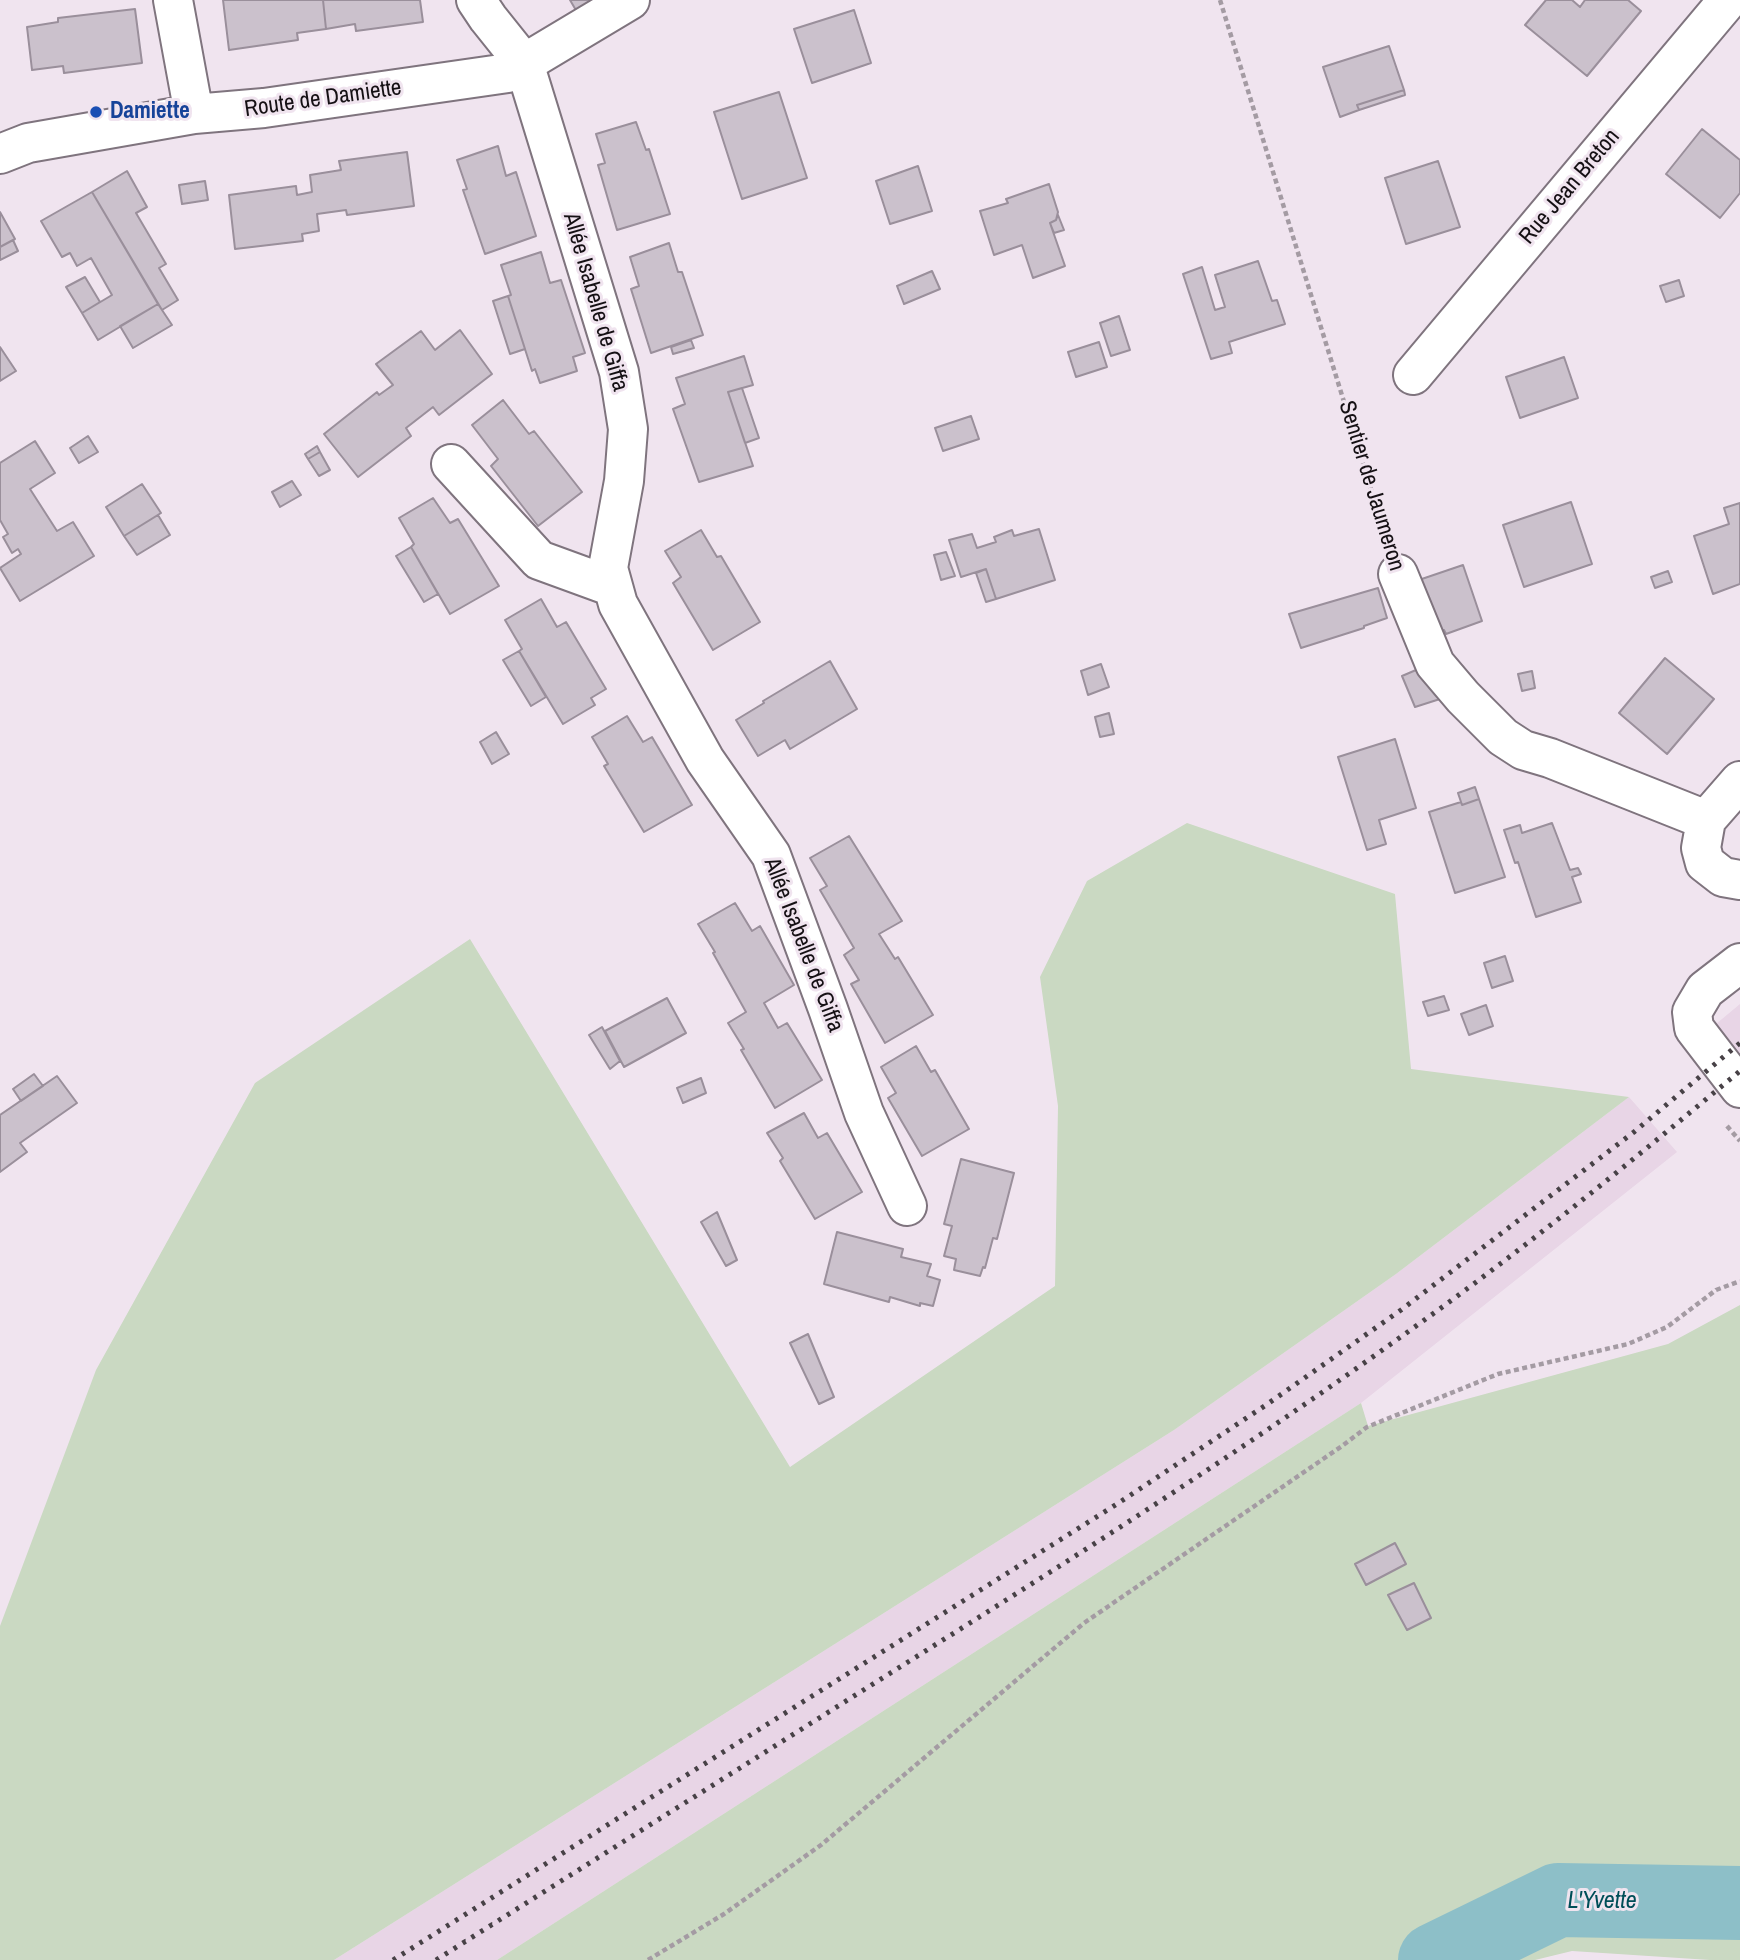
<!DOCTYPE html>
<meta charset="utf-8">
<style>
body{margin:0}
canvas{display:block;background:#f0e4ef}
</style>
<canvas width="1740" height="1960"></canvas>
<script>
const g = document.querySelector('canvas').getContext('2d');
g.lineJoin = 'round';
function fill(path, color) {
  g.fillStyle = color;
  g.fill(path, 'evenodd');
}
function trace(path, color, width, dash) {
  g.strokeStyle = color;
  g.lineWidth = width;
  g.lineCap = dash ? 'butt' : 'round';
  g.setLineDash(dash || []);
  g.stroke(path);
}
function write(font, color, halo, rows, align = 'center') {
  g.font = font + ' "Archivo Narrow",sans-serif';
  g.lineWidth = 6;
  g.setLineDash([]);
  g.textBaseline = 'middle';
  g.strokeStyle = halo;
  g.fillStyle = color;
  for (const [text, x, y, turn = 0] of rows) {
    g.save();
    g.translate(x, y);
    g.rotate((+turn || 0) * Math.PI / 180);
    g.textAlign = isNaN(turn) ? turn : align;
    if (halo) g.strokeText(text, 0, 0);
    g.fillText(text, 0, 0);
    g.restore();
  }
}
fill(new Path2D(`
 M 1740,1004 L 1740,1053 L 1716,1024 Z
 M 1629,1097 L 1677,1152 L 1361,1403 L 497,1960 L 334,1960 L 1174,1430 L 1396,1274 Z`), '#e8d5e6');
fill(new Path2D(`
 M 1187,823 L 1395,894 L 1411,1069 L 1629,1097 L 1396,1274 L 1174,1430 L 334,1960 L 0,1960 L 0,1626 L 96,1370 L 255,1083 L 470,939 L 790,1467 L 1055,1286 L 1058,1106 L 1040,977 L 1087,881 Z
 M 1740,1305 L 1740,1960 L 1710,1960 L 1572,1951 L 1535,1960 L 497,1960 L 1361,1403 L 1368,1426 L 1668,1344 Z`), '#cad9c2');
trace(new Path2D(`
 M 1435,1960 L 1558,1900 L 1740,1903`), '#8dbfc8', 74);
const building = new Path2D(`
 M 223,0 L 323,0 L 326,29 L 297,33 L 298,40 L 229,50 Z
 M 323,0 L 420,0 L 423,22 L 356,31 L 355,24 L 326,29 Z
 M 570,0 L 599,0 L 577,12 Z
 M 1546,0 L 1572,0 L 1580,7 L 1585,0 L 1628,0 L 1641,11 L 1587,76 L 1525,25 Z
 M 135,9 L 142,63 L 64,73 L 63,66 L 32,70 L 27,27 L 58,22 L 58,18 Z
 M 854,10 L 871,63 L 812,83 L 794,29 Z
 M 1389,46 L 1404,90 L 1357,105 L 1359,110 L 1340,117 L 1323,67 Z
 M 1404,90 L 1405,95 L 1359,110 L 1357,105 Z
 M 779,92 L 807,178 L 742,199 L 714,112 Z
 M 636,122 L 646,150 L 649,149 L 670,214 L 617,230 L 598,165 L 605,163 L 596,134 Z
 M 1702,129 L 1740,160 L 1740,193 L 1720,218 L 1666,174 Z
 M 498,146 L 506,176 L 516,172 L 536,236 L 485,254 L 463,190 L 467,189 L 457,160 Z
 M 407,152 L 414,206 L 347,215 L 346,210 L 317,214 L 319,231 L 302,234 L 303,241 L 235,249 L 229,195 L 296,186 L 297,195 L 312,192 L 310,175 L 341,170 L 339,161 Z
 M 1438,161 L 1460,227 L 1406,244 L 1385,178 Z
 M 918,166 L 932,211 L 890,224 L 876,181 Z
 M 127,171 L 147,207 L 136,213 L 166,264 L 159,268 L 178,300 L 162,310 L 92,192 Z
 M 205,181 L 208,200 L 182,204 L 179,185 Z
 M 1049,184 L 1058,212 L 1056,220 L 1050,223 L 1065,266 L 1033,278 L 1022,245 L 994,255 L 980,211 L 1008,203 L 1006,199 Z
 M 92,192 L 158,304 L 98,340 L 82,313 L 112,295 L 91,258 L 77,266 L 70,253 L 62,257 L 41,221 Z
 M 0,212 L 15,239 L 0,247 Z
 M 1058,215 L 1064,230 L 1054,233 L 1050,223 L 1056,220 Z
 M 13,240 L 18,251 L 0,260 L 0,247 Z
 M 669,243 L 678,272 L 682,272 L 703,335 L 651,353 L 631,289 L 639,286 L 630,257 Z
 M 541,252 L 550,283 L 561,280 L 585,353 L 573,357 L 577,371 L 540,383 L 535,369 L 532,371 L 508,296 L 511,295 L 501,265 Z
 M 1258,261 L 1272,301 L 1277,300 L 1285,324 L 1229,342 L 1232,353 L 1211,359 L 1183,274 L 1202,267 L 1215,310 L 1225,307 L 1215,275 Z
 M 932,271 L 940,289 L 904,304 L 897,286 Z
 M 85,277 L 100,302 L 82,313 L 66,287 Z
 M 1679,280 L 1684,296 L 1666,302 L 1660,286 Z
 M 508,296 L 525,349 L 510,354 L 493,301 Z
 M 158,304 L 172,325 L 133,348 L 120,326 Z
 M 1119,316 L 1130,350 L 1111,356 L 1100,323 Z
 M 460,330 L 492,374 L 439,415 L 433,407 L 406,428 L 411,436 L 358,477 L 324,434 L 377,392 L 379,395 L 393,385 L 376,364 L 421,331 L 435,350 Z
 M 691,340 L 694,348 L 673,354 L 671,347 Z
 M 1099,342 L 1107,367 L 1076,377 L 1068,352 Z
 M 0,347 L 16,371 L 0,381 Z
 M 744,356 L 753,385 L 728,392 L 753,466 L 699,482 L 673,409 L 685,404 L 676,378 Z
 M 1564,357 L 1578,398 L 1520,418 L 1506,377 Z
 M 742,388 L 759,438 L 745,443 L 728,392 Z
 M 503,400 L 529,434 L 534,431 L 582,492 L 538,526 L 491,466 L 498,459 L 472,425 Z
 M 971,416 L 979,439 L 943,451 L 935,428 Z
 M 88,436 L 98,452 L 79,463 L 70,448 Z
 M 35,441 L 55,473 L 30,489 L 57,531 L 73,522 L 94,556 L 20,601 L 0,568 L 21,554 L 18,549 L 12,553 L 3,537 L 8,534 L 0,520 L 0,463 Z
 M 317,446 L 320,452 L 308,459 L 305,454 Z
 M 320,452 L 330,470 L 319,476 L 308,459 Z
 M 292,481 L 301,495 L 280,507 L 272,492 Z
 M 142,484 L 161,513 L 124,536 L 106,507 Z
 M 433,498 L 450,523 L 458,519 L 499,586 L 450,614 L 411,547 L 414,544 L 399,518 Z
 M 1571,502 L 1592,564 L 1524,587 L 1503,525 Z
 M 1740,503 L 1740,584 L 1713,594 L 1694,536 L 1729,524 L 1724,508 Z
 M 158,515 L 170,535 L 137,555 L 124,536 Z
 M 1039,529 L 1055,580 L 996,599 L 986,569 L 961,577 L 949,540 L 972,534 L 977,548 L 996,542 L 994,537 L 1012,530 L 1014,536 Z
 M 701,530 L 717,557 L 721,556 L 760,622 L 713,650 L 673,583 L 681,577 L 665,551 Z
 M 411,547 L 438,594 L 424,602 L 396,556 Z
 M 946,552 L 955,576 L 941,580 L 934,555 Z
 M 1463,565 L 1482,621 L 1446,634 L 1444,630 L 1428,635 L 1410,583 Z
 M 986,569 L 996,599 L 986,602 L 976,573 Z
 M 1668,571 L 1672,582 L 1655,588 L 1651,577 Z
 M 1378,588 L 1387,618 L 1364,626 L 1364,628 L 1301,648 L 1289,614 Z
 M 541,599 L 557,627 L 566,622 L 606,689 L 591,698 L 595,705 L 563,724 L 519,651 L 522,649 L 505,620 Z
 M 519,651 L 546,697 L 531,706 L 503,660 Z
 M 1665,658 L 1714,699 L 1667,754 L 1619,713 Z
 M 830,661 L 857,709 L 790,749 L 785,740 L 758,756 L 736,720 L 764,703 L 763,701 Z
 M 1101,664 L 1109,687 L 1088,695 L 1081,671 Z
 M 1423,667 L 1440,699 L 1415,707 L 1402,676 Z
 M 1532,671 L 1535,688 L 1522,691 L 1518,674 Z
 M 1109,713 L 1114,734 L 1100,737 L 1095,717 Z
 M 627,716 L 643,742 L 652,737 L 692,805 L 644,832 L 604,766 L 608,764 L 592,737 Z
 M 496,732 L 509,754 L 492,764 L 480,742 Z
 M 1395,739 L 1416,808 L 1379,820 L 1386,844 L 1367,850 L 1338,757 Z
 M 1475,787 L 1479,799 L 1462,805 L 1458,793 Z
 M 1479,799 L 1505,877 L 1455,893 L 1429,812 L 1461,802 L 1462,805 Z
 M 1552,823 L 1570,870 L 1578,868 L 1581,874 L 1572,877 L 1581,902 L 1536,917 L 1518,862 L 1515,863 L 1504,830 L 1520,825 L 1522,833 Z
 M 849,836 L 902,921 L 879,934 L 895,959 L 898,957 L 933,1015 L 885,1043 L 851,984 L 859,980 L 844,955 L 854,948 L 820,890 L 827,886 L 810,858 Z
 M 735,903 L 752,931 L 760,926 L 794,985 L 764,1003 L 778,1028 L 787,1023 L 822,1080 L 775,1108 L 741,1050 L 744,1049 L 728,1023 L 746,1012 L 713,953 L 715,952 L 698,924 Z
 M 1505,956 L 1513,981 L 1492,988 L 1484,963 Z
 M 1444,996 L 1449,1010 L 1428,1016 L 1423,1002 Z
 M 667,998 L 686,1033 L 624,1067 L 605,1031 Z
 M 1486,1005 L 1493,1026 L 1469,1035 L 1461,1014 Z
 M 602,1027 L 620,1061 L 610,1069 L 589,1035 Z
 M 916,1046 L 931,1072 L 935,1070 L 969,1129 L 922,1156 L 888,1098 L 896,1093 L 881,1067 Z
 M 34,1074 L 43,1086 L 21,1101 L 13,1089 Z
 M 57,1076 L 77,1103 L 20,1143 L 27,1152 L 0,1172 L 0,1115 Z
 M 701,1078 L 706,1093 L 683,1103 L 677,1088 Z
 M 804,1113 L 818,1138 L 827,1133 L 862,1192 L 815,1219 L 780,1161 L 783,1158 L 767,1133 Z
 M 961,1159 L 1014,1173 L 997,1239 L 993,1238 L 985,1268 L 983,1267 L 980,1276 L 954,1270 L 956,1259 L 944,1256 L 952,1226 L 944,1224 Z
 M 717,1212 L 737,1260 L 726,1266 L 701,1222 Z
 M 837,1232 L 903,1249 L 901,1257 L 931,1264 L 927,1276 L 940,1280 L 933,1306 L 920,1303 L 920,1306 L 890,1297 L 889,1302 L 824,1284 Z
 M 808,1334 L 834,1397 L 819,1404 L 790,1343 Z
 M 1395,1543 L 1406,1564 L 1366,1585 L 1355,1564 Z
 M 1414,1583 L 1431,1618 L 1407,1630 L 1388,1595 Z`);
fill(building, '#cbc1cc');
trace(building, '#9a8f9b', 2);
const minor = new Path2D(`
 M 173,0 L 194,114
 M 476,0 L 488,18 L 524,63 L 619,372 L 628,429 L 624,481 L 608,568 L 618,604 L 705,760 L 771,855 L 828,1009 L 864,1113 L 907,1206
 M 0,154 L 28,143 L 194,114 L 264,108 L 508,73 L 630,0
 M 1413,375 L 1728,0
 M 451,464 L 539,560 L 613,587
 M 1398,574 L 1435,664 L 1463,697 L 1503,737 L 1523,750 L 1550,758 L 1706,820
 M 1740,781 L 1706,820 L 1701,848 L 1705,863 L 1723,877 L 1740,880
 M 1740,963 L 1705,990 L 1692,1012 L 1694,1028 L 1740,1088`);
trace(minor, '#7f747e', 42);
trace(new Path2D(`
 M 1220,0 L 1386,538
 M 1727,1126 L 1740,1141
 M 648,1960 L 724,1914 L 821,1845 L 1084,1623 L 1342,1446 L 1367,1427 L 1498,1374 L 1628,1344 L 1667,1327 L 1716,1290 L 1740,1281`), '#a49ba3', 4.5, [5, 3.5]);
trace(minor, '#fff', 38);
trace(new Path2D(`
 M 393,1960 L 1117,1504 L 1266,1405 L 1401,1310 L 1634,1132 L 1740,1043
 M 436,1960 C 588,1864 740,1768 892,1672 C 1067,1562 1241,1452 1409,1331 C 1523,1250 1632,1161 1740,1071`), '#474146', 5, [3.5, 7]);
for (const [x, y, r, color] of [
 [96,112,7,"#1a4fb4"]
]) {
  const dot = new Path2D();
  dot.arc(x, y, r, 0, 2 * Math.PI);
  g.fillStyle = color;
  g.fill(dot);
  trace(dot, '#f0e4ef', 2.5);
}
write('23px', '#151014', '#f0e4ef', [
 ["Route de Damiette",323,99,-8],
 ["Rue Jean Breton",1570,187,-50],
 ["Allée Isabelle de Giffa",595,302,74],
 ["Sentier de Jaumeron",1371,486,73],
 ["Allée Isabelle de Giffa",803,945,69]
]);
write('bold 23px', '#164399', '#f0e4ef', [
 ["Damiette",110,112]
], 'left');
write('italic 24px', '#004e58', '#f0e4ef', [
 ["L'Yvette",1602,1902]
]);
</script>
